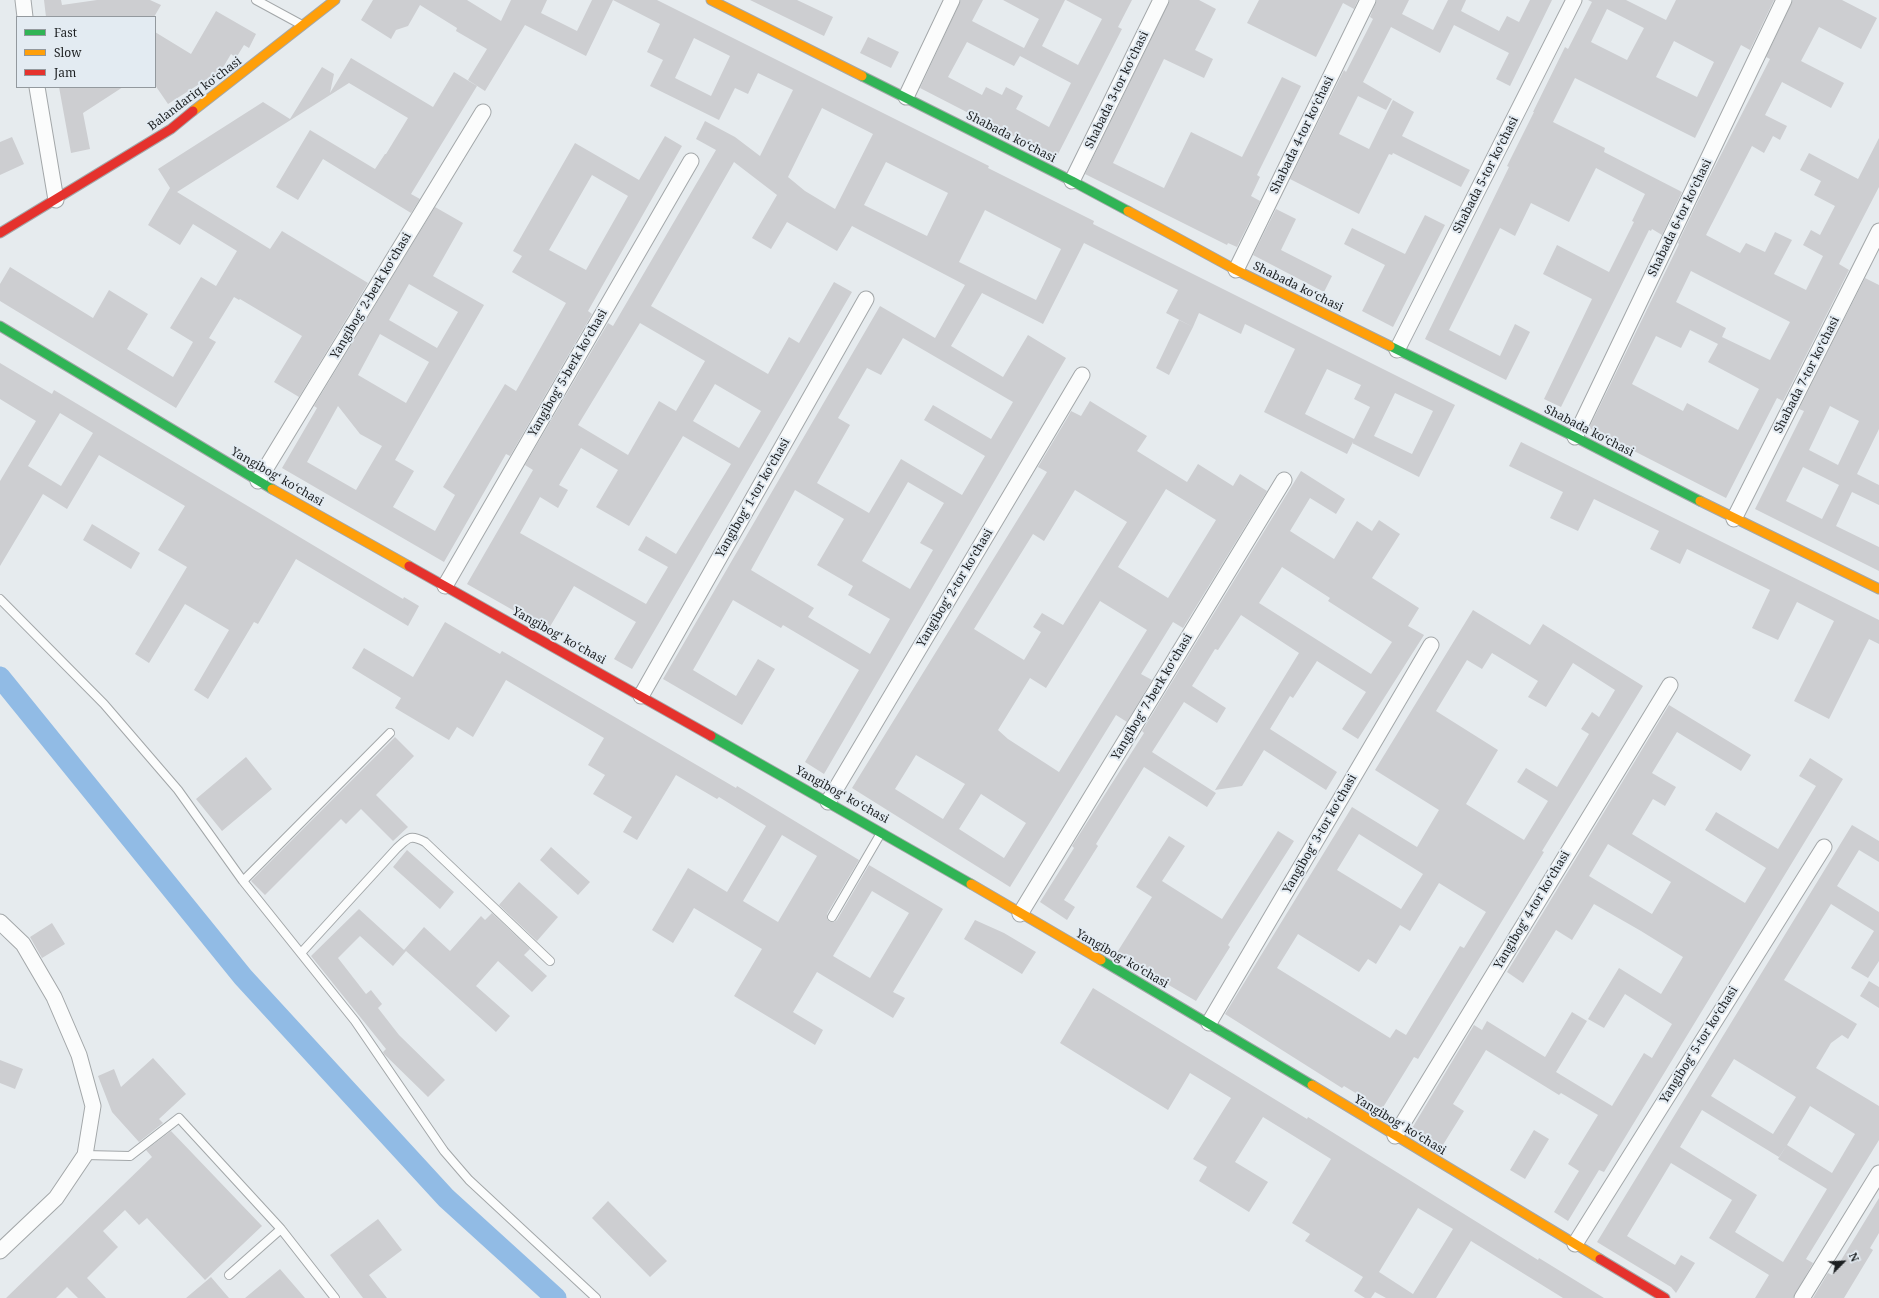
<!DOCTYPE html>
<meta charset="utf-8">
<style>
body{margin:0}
#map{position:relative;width:1879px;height:1298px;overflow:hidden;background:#e6ebee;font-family:"Noto Serif",serif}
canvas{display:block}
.legend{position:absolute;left:16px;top:16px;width:140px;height:72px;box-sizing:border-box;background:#e3ebf2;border:1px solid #93999e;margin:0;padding:5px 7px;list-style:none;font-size:12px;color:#1c1f21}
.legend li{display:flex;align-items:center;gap:8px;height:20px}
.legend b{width:20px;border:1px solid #93999e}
.north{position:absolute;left:1823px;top:1242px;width:40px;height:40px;-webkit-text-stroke:3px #e3ebf2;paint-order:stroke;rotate:66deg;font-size:11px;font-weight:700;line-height:16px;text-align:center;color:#1c1f21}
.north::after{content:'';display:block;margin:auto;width:14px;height:18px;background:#1c1f21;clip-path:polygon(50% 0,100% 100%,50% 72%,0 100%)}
</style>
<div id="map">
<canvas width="1879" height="1298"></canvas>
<ul class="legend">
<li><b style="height:5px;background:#30b455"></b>Fast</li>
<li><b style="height:5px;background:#ff9f0a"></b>Slow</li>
<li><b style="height:5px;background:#e5322d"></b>Jam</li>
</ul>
<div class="north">N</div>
</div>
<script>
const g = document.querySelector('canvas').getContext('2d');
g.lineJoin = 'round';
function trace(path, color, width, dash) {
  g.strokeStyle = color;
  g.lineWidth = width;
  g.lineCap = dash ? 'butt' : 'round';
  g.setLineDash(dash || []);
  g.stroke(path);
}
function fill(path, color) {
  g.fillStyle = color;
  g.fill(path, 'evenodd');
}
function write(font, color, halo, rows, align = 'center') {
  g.font = font + ' "Noto Serif",serif';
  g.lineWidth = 4;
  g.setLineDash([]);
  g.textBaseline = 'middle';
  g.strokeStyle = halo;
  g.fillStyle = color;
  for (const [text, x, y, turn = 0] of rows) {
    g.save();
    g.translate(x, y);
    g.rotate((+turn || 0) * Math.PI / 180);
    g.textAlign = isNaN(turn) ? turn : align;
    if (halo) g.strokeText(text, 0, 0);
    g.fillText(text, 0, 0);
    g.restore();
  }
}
trace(new Path2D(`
 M 0,677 L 243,977 L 446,1198 L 556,1298`), '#91bbe5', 21);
fill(new Path2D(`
 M 44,0 L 61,0 L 62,5 L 97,0 L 150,0 L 161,5 L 154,17 L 46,17 Z
 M 373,0 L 467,0 L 501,21 L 511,0 L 547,0 L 541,13 L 577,31 L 592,0 L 657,0 L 989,166 L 988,168 L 1094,221 L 1093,224 L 1455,405 L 1419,477 L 1352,443 L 1353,442 L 1347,454 L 1264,412 L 1295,349 L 1245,324 L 1241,334 L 1199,313 L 1193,327 L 1166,313 L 1178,290 L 1084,243 L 1043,324 L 982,293 L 951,346 L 1003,377 L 1028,335 L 1066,358 L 824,774 L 805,762 L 859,670 L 783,625 L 781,628 L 733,600 L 693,670 L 736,696 L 758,659 L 775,669 L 742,725 L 663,679 L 880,306 L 935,338 L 965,285 L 852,226 L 837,251 L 787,222 L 771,249 L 752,238 L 777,195 L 734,162 L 651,306 L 768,374 L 789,337 L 799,343 L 834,282 L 852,292 L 632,669 L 614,659 L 636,622 L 574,586 L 548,630 L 467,584 L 533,470 L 525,465 L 608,323 L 613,326 L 716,150 L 696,139 L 705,121 L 735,137 L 760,156 L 793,90 L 758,73 L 748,94 L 735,88 L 719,120 L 650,86 L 663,60 L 647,52 L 660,24 L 613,0 L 586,56 L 525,25 L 485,91 L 468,80 L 487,49 L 456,31 L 457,28 L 420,5 L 408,26 L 396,30 L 391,39 L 361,20 ZM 694,38 L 730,56 L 711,96 L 675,78 ZM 822,108 L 873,134 L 835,209 L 805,191 L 788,177 ZM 886,162 L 948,193 L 927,236 L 864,205 ZM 985,210 L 1061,249 L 1036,300 L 959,262 ZM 640,323 L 705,361 L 676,411 L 659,401 L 628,455 L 578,425 ZM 903,338 L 1013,402 L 991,439 L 933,405 L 924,420 L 985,456 L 962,495 L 901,459 L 869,513 L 817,483 L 850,425 L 838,418 L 867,368 L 881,375 ZM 1327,369 L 1361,385 L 1354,399 L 1370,407 L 1354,439 L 1305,414 ZM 715,384 L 761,411 L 739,448 L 693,421 ZM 1395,393 L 1433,411 L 1412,454 L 1374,436 ZM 683,436 L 731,464 L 676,554 L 646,536 L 638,550 L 668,567 L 646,604 L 520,533 L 540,497 L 558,508 L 568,490 L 559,485 L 581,448 L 618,470 L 596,507 L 629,526 ZM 908,482 L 944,503 L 920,543 L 933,550 L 910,589 L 862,561 ZM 795,490 L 844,519 L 817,565 L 853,586 L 848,595 L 890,619 L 870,654 L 808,617 L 814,608 L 751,570 Z
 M 750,0 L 797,0 L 833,17 L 824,36 Z
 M 961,0 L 983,0 L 972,21 L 1024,48 L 1039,19 L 1003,0 L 1065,0 L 1042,46 L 1078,65 L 1102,19 L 1066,0 L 1132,0 L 1118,27 L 1122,29 L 1056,158 L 920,88 ZM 967,42 L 1014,66 L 1020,56 L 1071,83 L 1049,127 L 1016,109 L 1023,96 L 1006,87 L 1002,95 L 986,87 L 982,95 L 948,77 Z
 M 1170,0 L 1199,0 L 1216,9 L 1195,50 L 1213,59 L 1204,78 L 1164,59 L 1113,163 L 1164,188 L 1191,132 L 1242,157 L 1282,77 L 1301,86 L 1257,175 L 1260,177 L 1251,196 L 1260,201 L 1237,247 L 1228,243 L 1227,245 L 1085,174 Z
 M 1259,0 L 1358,0 L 1354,9 L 1343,3 L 1316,57 L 1247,23 Z
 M 1377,0 L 1409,0 L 1402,14 L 1433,30 L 1448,0 L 1466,0 L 1461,11 L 1499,31 L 1507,16 L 1519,22 L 1530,0 L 1552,0 L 1510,86 L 1496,79 L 1509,53 L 1454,25 L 1440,53 L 1391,27 L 1363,82 L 1392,99 L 1386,110 L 1358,96 L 1339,134 L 1369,149 L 1393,100 L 1414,112 L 1402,136 L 1470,170 L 1461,187 L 1393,153 L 1392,155 L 1389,154 L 1359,214 L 1290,179 L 1344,70 L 1346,72 L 1373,19 L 1370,17 Z
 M 1588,0 L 1626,0 L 1666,20 L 1676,0 L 1774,0 L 1750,50 L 1741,45 L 1695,138 L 1575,78 L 1553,122 L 1605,148 L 1604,152 L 1682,192 L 1662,235 L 1652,229 L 1651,231 L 1649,230 L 1561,407 L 1544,399 L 1592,299 L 1543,274 L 1557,245 L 1609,272 L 1634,222 L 1632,221 L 1645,194 L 1596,168 L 1569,222 L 1531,203 L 1515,236 L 1500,228 L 1449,330 L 1500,356 L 1515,324 L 1530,332 L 1506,380 L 1425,339 L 1509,167 L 1507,166 L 1534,112 L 1533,112 L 1565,47 L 1568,49 L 1592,2 ZM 1607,9 L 1644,28 L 1627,60 L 1591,42 ZM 1674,41 L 1714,62 L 1697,97 L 1656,77 Z
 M 1793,0 L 1842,0 L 1877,18 L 1861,49 L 1819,27 L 1801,61 L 1844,83 L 1831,108 L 1782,82 L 1765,115 L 1787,126 L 1780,140 L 1773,136 L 1764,153 L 1752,146 L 1706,235 L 1740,253 L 1746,243 L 1765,252 L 1775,232 L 1792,240 L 1774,274 L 1806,290 L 1823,256 L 1803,245 L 1811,230 L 1820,235 L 1835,206 L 1814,195 L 1821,181 L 1800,170 L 1809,153 L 1858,179 L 1879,138 L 1879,187 L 1839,264 L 1849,270 L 1783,401 L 1777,398 L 1726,498 L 1589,428 L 1679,244 L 1678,243 L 1708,180 L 1770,59 L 1766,57 ZM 1691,271 L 1790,322 L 1770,360 L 1722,337 L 1726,328 L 1676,302 ZM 1690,330 L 1718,344 L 1708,362 L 1759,389 L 1738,430 L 1687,403 L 1683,411 L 1632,384 L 1656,336 L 1681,348 Z
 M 216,11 L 256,34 L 249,48 L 244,45 L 236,58 L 231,54 L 222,69 L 210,77 L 207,83 L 204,81 L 168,104 L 155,85 L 155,32 L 191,54 Z
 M 868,37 L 899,52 L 891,68 L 860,53 Z
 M 351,58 L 433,107 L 454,72 L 477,86 L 411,194 L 420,199 L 411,213 L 323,159 L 298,200 L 276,187 L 310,130 L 375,169 L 385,154 L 386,154 L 408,118 L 349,83 L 177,192 L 270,249 L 282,231 L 368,283 L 299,397 L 274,382 L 302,336 L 240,299 L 239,300 L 234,297 L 209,338 L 216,342 L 176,408 L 0,301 L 0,284 L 10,267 L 93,318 L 109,290 L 148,314 L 127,349 L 173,377 L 193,342 L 170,328 L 201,277 L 216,286 L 237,251 L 193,224 L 180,245 L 148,225 L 170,188 L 158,169 L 263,102 L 290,119 L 322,67 L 334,74 L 330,93 Z
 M 59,87 L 123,87 L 83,113 L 90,149 L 71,153 Z
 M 665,136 L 682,146 L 588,311 L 592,314 L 510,456 L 506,454 L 444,562 L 282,468 L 317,408 L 314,406 L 435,207 L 463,223 L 433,276 L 484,305 L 395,460 L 414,471 L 393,507 L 435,531 L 455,495 L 443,487 L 505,384 L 516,391 L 566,303 L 512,272 L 522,256 L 513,251 L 575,143 L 639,180 ZM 592,175 L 628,196 L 586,270 L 549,250 ZM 409,284 L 458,312 L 437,348 L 389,320 ZM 380,334 L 429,362 L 406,403 L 358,375 ZM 338,406 L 360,434 L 382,446 L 356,490 L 307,462 Z
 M 12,137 L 24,164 L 0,175 L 0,142 Z
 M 1276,209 L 1296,219 L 1281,250 L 1332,276 L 1324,292 L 1253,255 Z
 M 1425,215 L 1445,225 L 1393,327 L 1362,311 L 1385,265 L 1344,244 L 1352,228 L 1405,254 Z
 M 1865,278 L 1879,285 L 1879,429 L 1857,474 L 1879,485 L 1879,505 L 1852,492 L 1836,526 L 1879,547 L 1879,571 L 1755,509 L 1804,411 L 1799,409 ZM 1830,406 L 1859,421 L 1838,465 L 1809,450 ZM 1803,467 L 1839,485 L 1822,519 L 1786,501 Z
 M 1179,320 L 1193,327 L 1169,375 L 1156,368 Z
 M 0,363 L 52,394 L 54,390 L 403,599 L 404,597 L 419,606 L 408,626 L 296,559 L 258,624 L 254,622 L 208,699 L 194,690 L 229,630 L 185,604 L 149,663 L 135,654 L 187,567 L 158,550 L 185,506 L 99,455 L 67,509 L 43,494 L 0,566 L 0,481 L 36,421 L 0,399 ZM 60,413 L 93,433 L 61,486 L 28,466 Z
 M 1090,401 L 1147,436 L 1137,451 L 1187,482 L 1198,464 L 1233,486 L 1240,474 L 1267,491 L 1183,628 L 1173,622 L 1141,674 L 1152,680 L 1127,722 L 1116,715 L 1010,887 L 852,788 L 1047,472 L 1038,467 L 1069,415 L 1071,411 L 1081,416 ZM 1166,489 L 1216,520 L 1168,598 L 1118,567 ZM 1075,490 L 1127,522 L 1063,625 L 1042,613 L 1033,627 L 1041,632 L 1024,660 L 974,629 L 1033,534 L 1044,541 ZM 1100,601 L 1147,630 L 1059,772 L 1008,739 L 998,730 L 1030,678 L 1046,688 ZM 916,755 L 965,784 L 943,819 L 895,789 ZM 981,794 L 1026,823 L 1004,858 L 959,829 Z
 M 1521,442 L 1879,620 L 1879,644 L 1869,639 L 1829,719 L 1794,701 L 1834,621 L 1797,602 L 1778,640 L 1752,628 L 1770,590 L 1687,549 L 1680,564 L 1650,549 L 1659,531 L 1594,499 L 1578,531 L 1550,518 L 1563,492 L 1509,466 Z
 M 1301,471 L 1345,499 L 1336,514 L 1310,498 L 1290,531 L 1334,559 L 1357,521 L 1372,531 L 1379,520 L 1400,534 L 1372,578 L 1419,608 L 1408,626 L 1424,635 L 1358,739 L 1342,729 L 1366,692 L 1317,661 L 1293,698 L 1290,696 L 1270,729 L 1337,772 L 1326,790 L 1264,750 L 1242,786 L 1215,790 L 1299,653 L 1241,615 L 1218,650 L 1215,649 L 1192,686 L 1226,708 L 1217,723 L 1184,702 L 1152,752 L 1216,793 L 1207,807 L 1144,767 L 1096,844 L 1098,846 L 1064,900 L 1075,907 L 1067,920 L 1040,902 L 1074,848 L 1072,846 L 1144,733 L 1142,731 ZM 1282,567 L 1330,598 L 1328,601 L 1392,642 L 1371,674 L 1259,603 Z
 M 92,524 L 140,553 L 131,569 L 83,540 Z
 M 1473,610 L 1530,645 L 1543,624 L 1643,686 L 1542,851 L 1544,852 L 1418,1059 L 1414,1057 L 1382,1109 L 1344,1086 L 1342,1088 L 1225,1014 L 1352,807 L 1417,847 L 1439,810 L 1375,770 ZM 1492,653 L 1538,681 L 1528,697 L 1546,707 L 1573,663 L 1615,690 L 1599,717 L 1592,712 L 1581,729 L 1589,734 L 1557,787 L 1526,768 L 1517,782 L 1548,801 L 1524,840 L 1466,804 L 1498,750 L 1436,711 L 1467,660 L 1482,669 ZM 1359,834 L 1423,874 L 1401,909 L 1337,870 ZM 1439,883 L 1486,912 L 1464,948 L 1460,946 L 1406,1035 L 1396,1029 L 1390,1038 L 1277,968 L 1298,934 L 1359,972 L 1368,959 L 1376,964 L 1400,925 L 1410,931 Z
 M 445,622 L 500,654 L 502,651 L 736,788 L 737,786 L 859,860 L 827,914 L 827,919 L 830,922 L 834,922 L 837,920 L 869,865 L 943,909 L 893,992 L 905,998 L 893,1018 L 817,972 L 793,1012 L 823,1030 L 815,1045 L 734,996 L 762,949 L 694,908 L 673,943 L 652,930 L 688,868 L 727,892 L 766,826 L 719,797 L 717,799 L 676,775 L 637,840 L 623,832 L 632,817 L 593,794 L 605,775 L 588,765 L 604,738 L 506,680 L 473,737 L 457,727 L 449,740 L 395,708 L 401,698 L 352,668 L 364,648 L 413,677 ZM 782,835 L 817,856 L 778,922 L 743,901 ZM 872,891 L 909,913 L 870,978 L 833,956 Z
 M 1669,705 L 1751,755 L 1741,771 L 1677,732 L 1652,773 L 1676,787 L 1665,806 L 1653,799 L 1632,834 L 1745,903 L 1766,868 L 1705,830 L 1716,812 L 1778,849 L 1816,786 L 1799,776 L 1810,758 L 1843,779 L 1604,1172 L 1599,1170 L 1568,1221 L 1554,1212 L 1579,1171 L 1568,1164 L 1598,1115 L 1561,1093 L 1559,1095 L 1486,1050 L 1453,1104 L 1464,1111 L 1441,1148 L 1411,1130 L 1474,1025 L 1482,1030 L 1487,1021 L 1545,1057 L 1572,1012 L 1587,1021 L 1556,1072 L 1612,1106 L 1644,1053 L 1652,1058 L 1672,1024 L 1625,994 L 1604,1028 L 1588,1019 L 1619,968 L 1661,994 L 1683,957 L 1641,931 L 1594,904 L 1572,940 L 1556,930 L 1523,983 L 1507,972 ZM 1608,844 L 1671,882 L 1652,914 L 1589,876 Z
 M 395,737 L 414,756 L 376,795 L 408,827 L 393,841 L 361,809 L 346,824 L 341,819 L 265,895 L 251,881 Z
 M 246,757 L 272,789 L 222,831 L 196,799 Z
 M 1852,825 L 1879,841 L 1879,862 L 1859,850 L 1837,886 L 1879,912 L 1879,961 L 1868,978 L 1851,968 L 1874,931 L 1831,904 L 1784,980 L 1857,1024 L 1848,1039 L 1842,1035 L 1831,1043 L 1816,1068 L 1879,1106 L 1879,1140 L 1806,1259 L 1813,1263 L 1793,1298 L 1755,1298 L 1769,1275 L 1709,1238 L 1732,1200 L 1671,1163 L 1627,1236 L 1675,1265 L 1681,1255 L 1695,1263 L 1676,1293 L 1671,1287 L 1597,1242 ZM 1734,1059 L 1796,1097 L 1773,1134 L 1711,1096 ZM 1810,1106 L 1855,1134 L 1832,1173 L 1787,1145 ZM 1702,1110 L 1779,1157 L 1787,1145 L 1778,1159 L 1827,1189 L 1783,1262 L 1735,1232 L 1757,1195 L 1680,1147 Z
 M 1278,831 L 1294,841 L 1228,945 L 1230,947 L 1196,1001 L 1116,954 L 1152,897 L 1136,887 L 1169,836 L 1185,846 L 1162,881 L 1222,919 Z
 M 551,847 L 590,882 L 578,895 L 540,860 Z
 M 407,850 L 454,892 L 440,909 L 393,867 Z
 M 519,882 L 558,917 L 537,941 L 499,905 Z
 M 359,909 L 404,950 L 424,927 L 450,951 L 481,916 L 485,920 L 492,913 L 530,949 L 524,955 L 547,976 L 532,992 L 498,961 L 476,986 L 510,1016 L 496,1032 L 406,951 L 393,966 L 360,936 L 338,958 L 366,994 L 371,990 L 382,1004 L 378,1008 L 399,1035 L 445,1080 L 428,1097 L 384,1054 L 383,1052 L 386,1049 L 311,956 Z
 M 975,920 L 1004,933 L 1036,952 L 1022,974 L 964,939 Z
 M 52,923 L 65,944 L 42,958 L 30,937 Z
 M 1869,981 L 1879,987 L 1879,1008 L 1860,996 Z
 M 1093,988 L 1307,1119 L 1308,1117 L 1538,1260 L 1539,1258 L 1604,1298 L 1563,1298 L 1471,1241 L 1436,1298 L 1386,1298 L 1375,1292 L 1371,1298 L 1365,1298 L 1354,1291 L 1363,1277 L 1305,1241 L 1310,1234 L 1292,1223 L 1331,1159 L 1263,1117 L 1235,1162 L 1268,1182 L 1249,1212 L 1199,1181 L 1207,1167 L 1193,1159 L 1231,1098 L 1190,1073 L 1168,1110 L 1060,1043 ZM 1418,1208 L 1453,1229 L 1413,1294 L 1379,1272 Z
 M 153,1058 L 186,1094 L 159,1119 L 163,1123 L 139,1142 L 112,1112 L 98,1076 L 114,1069 L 121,1087 Z
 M 0,1060 L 23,1069 L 15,1089 L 0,1083 Z
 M 1534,1130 L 1549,1139 L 1525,1179 L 1510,1170 Z
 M 171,1131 L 262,1226 L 205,1280 L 147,1218 L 139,1225 L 125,1210 L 103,1231 L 118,1247 L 87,1278 L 106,1298 L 78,1298 L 67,1287 L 56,1298 L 6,1298 L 152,1157 L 146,1150 Z
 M 1879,1198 L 1879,1233 L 1870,1248 L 1873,1250 L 1844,1298 L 1813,1298 L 1828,1273 L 1832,1275 Z
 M 608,1201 L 667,1261 L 650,1277 L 592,1218 Z
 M 378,1219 L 402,1250 L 369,1275 L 387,1298 L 363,1298 L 330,1255 Z
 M 280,1269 L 305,1298 L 245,1298 Z
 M 211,1277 L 229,1298 L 186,1298 Z`), '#cdced1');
const lane = new Path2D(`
 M 256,0 L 302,25
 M 0,599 L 104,704 L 178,790 L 243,881 L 355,1021 L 444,1151 L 469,1180 L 596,1298
 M 243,881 L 390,733
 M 832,917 L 881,833
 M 301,953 L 397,848 C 408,838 410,834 425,842 L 550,961
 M 85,1155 L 130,1156 L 179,1118 L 281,1229 L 335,1298
 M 229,1275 L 281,1229`);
const street = new Path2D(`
 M 23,0 L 25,17
 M 37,87 L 56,200
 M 906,97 L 952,0
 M 1072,181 L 1161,0
 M 1236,270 L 1368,0
 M 1397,350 L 1574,0
 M 1575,437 L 1784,0
 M 258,481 L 483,112
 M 1734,519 L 1879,231
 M 445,586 L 691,161
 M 641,696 L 866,299
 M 828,802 L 1082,375
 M 1020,914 L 1284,480
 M 0,922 L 23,944 L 54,997 L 79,1055 L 93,1106 L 85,1155 L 56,1198 L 0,1251
 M 1209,1023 L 1431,645
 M 1395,1136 L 1670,685
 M 1575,1244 L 1824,847
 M 1802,1298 L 1879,1173`);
const fast = new Path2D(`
 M 862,76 L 1072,181 L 1128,211
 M 0,326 L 272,489
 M 1390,346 L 1575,437 L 1700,501
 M 711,736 L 971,884
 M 1101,960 L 1312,1085`);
const slow = new Path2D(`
 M 711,0 L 862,76
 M 193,111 L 335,0
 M 1128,211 L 1236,270 L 1390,346
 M 272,489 L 409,566
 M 1700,501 L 1879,589
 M 971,884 L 1101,960
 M 1312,1085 L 1600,1259`);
const jam = new Path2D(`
 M 0,233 L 171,129 L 193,111
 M 409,566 L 711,736
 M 1600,1259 L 1665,1298`);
trace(lane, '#a3a7a9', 10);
trace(street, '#a3a7a9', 17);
trace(fast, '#a3a7a9', 11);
trace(slow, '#a3a7a9', 11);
trace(jam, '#a3a7a9', 11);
trace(lane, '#fbfcfc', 8);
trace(street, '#fbfcfc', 15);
trace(fast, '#30b455', 9);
trace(slow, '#ff9f0a', 9);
trace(jam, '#e5322d', 9);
write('12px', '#1c1f21', '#e3ebf2', [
 ["Shabada 3-tor koʻchasi",1117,90,-64],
 ["Balandariq koʻchasi",195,94,-37],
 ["Shabada 4-tor koʻchasi",1302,135,-64],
 ["Shabada koʻchasi",1011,137,27],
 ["Shabada 5-tor koʻchasi",1486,175,-63],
 ["Shabada 6-tor koʻchasi",1680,218,-64],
 ["Shabada koʻchasi",1298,287,26],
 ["Yangibogʻ 2-berk koʻchasi",371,296,-59],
 ["Yangibogʻ 5-berk koʻchasi",568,373,-60],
 ["Shabada 7-tor koʻchasi",1807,375,-63],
 ["Shabada koʻchasi",1589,431,27],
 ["Yangibogʻ koʻchasi",277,477,30],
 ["Yangibogʻ 1-tor koʻchasi",753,498,-60],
 ["Yangibogʻ 2-tor koʻchasi",955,588,-59],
 ["Yangibogʻ koʻchasi",559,636,29],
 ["Yangibogʻ 7-berk koʻchasi",1152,697,-59],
 ["Yangibogʻ koʻchasi",842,795,29],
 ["Yangibogʻ 3-tor koʻchasi",1320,834,-60],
 ["Yangibogʻ 4-tor koʻchasi",1532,910,-59],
 ["Yangibogʻ koʻchasi",1122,959,30],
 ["Yangibogʻ 5-tor koʻchasi",1699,1045,-58],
 ["Yangibogʻ koʻchasi",1400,1125,31]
]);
</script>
